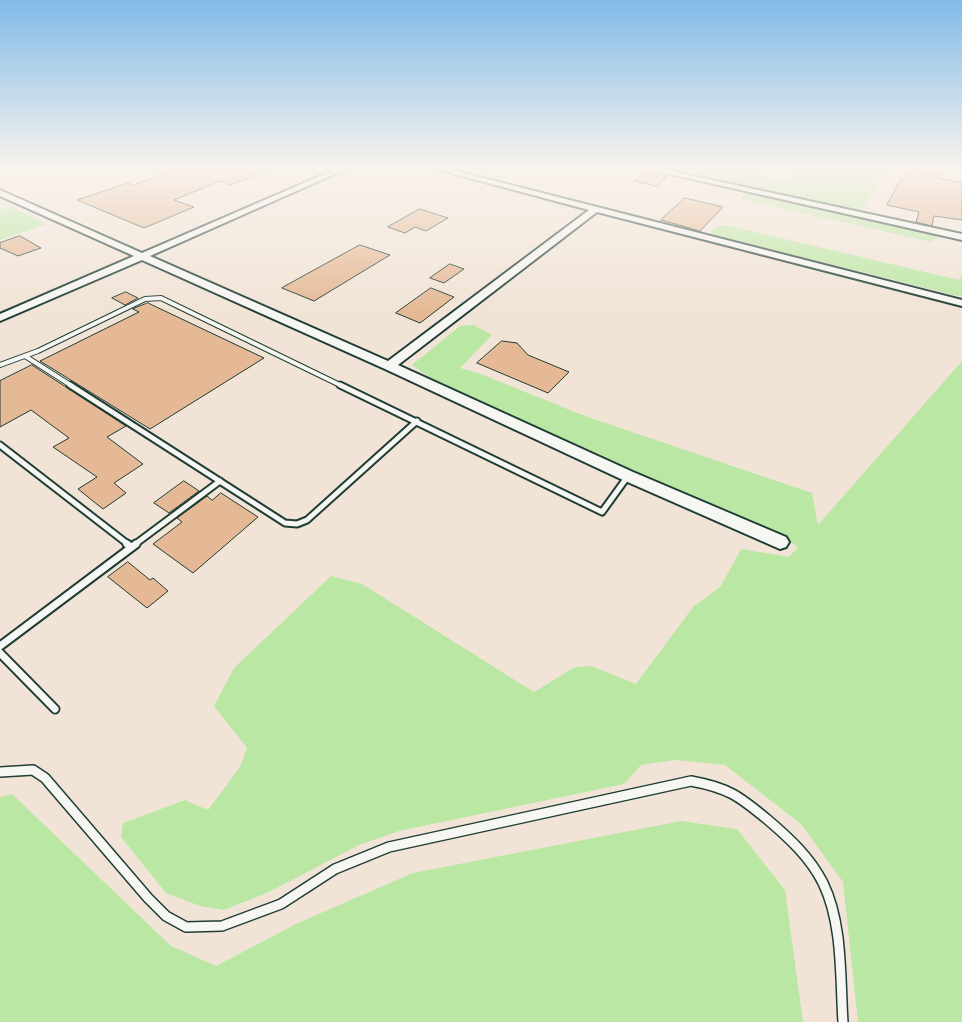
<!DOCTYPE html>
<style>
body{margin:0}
canvas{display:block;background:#f1e4d6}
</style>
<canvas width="962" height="1022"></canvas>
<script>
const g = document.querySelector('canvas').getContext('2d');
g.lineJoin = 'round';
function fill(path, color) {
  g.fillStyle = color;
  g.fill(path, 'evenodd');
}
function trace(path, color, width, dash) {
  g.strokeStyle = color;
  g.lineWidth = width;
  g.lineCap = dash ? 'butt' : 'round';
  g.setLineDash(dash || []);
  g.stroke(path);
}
fill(new Path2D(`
 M 671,169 L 729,169 L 789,181 L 801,169 L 885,169 L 864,208 L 857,211 Z
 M 746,192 L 926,232 L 938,238 L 931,242 L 741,199 Z
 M 12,207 L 46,224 L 0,240 L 0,211 Z
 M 725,225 L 959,280 L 962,273 L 962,297 L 711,234 L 713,229 Z
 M 474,325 L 492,335 L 460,368 L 478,373 L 585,416 L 812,493 L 818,525 L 962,361 L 962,1022 L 858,1022 L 843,882 L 801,824 L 725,765 L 675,760 L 641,765 L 624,784 L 399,831 L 359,845 L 269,892 L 224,910 L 200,906 L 166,893 L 121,837 L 123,823 L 185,800 L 208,810 L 240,767 L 247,748 L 214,706 L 234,668 L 331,576 L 362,584 L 534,692 L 575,667 L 592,666 L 636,684 L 693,607 L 721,586 L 741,549 L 789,557 L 798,547 L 775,532 L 665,486 L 438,384 L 412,365 L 460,326 Z
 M 12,794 L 171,946 L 216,966 L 298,923 L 413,873 L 681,821 L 737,829 L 785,890 L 803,1022 L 0,1022 L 0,797 Z`), '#bbe7a4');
const building = new Path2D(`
 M 177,169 L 270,169 L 231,185 L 220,181 L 174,200 L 194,207 L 144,228 L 77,200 L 128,183 L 133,185 Z
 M 907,169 L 939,175 L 938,178 L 962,183 L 962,220 L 934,216 L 932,226 L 916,222 L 919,212 L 887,205 L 901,178 L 904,179 Z
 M 646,172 L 667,177 L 656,186 L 634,181 Z
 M 685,198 L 723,207 L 700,231 L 661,220 Z
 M 420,209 L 448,218 L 426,231 L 415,227 L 405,233 L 388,227 Z
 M 20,236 L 41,248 L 18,256 L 0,248 L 0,243 Z
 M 360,245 L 390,255 L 314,301 L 282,288 Z
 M 450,264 L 464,269 L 444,283 L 430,278 Z
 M 431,288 L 454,297 L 420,323 L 396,313 Z
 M 126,292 L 138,298 L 125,305 L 112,298 Z
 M 148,303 L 264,358 L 150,429 L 40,361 L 139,312 L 133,309 Z
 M 502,341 L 517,343 L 528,355 L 569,372 L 548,393 L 477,363 Z
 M 32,365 L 126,426 L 107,437 L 143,464 L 114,483 L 126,493 L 103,509 L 78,489 L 97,477 L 53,447 L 69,438 L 31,410 L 0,427 L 0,381 Z
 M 184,481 L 199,491 L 169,513 L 154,503 Z
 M 221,493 L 258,517 L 193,573 L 153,544 L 182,522 L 177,518 L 207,496 L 212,500 Z
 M 128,562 L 150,580 L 153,578 L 168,591 L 147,608 L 108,577 Z`);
fill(building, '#e5b995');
trace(building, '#1f3d34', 1);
const laneFar3 = new Path2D(`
 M 25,356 L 72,386
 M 0,365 L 38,351 L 145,299 L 161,298 L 342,386`);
const laneFar2 = new Path2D(`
 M 70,385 L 285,523 L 297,524 L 307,520 L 417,421
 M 340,385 L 602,512 L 628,476
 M 0,445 L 129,545
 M 134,545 L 220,481`);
const laneFar1 = new Path2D(`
 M 127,544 L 131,547
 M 0,646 L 136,544
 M 0,653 L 55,709`);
const lane = new Path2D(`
 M 0,772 L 33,770 L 45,778 L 148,898 L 166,916 L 186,927 L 222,926 L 281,904 L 335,869 L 389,847 L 691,781 C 729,788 739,796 768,820 C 789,838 810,857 823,883 C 843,924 840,977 843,1022`);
const secondary = new Path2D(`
 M 336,169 L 346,169 L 150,256 L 388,361 L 589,210 L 436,169 L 448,169 L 962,300 L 962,306 L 597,212 L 398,365 L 633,472 L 786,537 L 789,542 L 786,547 L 780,549 L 623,480 L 385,369 L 142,260 L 0,321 L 0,314 L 134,256 L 0,196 L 0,190 L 142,253 Z
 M 648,169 L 661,169 L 962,234 L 962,240 Z`);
trace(laneFar3, '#1f3d34', 6);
trace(laneFar2, '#1f3d34', 9);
trace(laneFar1, '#1f3d34', 11);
trace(lane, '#1f3d34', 12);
trace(secondary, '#1f3d34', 4);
trace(laneFar3, '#f6f6f2', 4);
trace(laneFar2, '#f6f6f2', 5);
trace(laneFar1, '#f6f6f2', 7);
trace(lane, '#f6f6f2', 9);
fill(secondary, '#f6f6f2');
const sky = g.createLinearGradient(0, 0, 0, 312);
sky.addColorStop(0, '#81bbe8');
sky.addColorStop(0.54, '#f9f3ed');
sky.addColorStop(1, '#f9f3ed00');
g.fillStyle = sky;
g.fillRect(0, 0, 962, 312);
</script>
